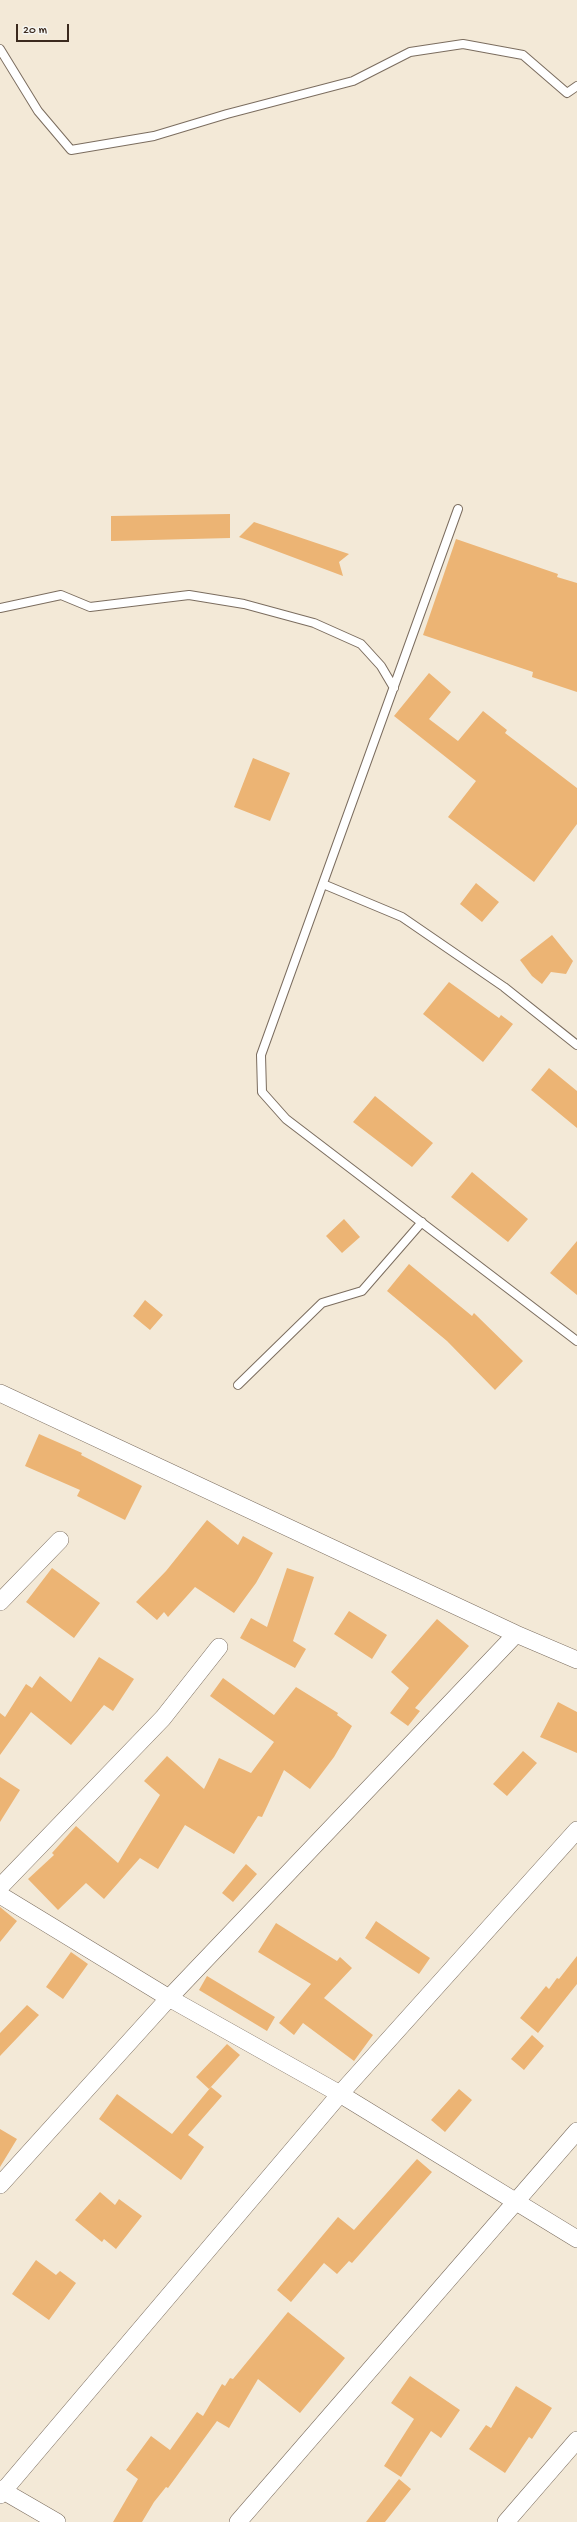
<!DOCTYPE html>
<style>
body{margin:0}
#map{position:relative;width:577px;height:2522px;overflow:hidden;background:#f3e9d7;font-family:"Gochi Hand",sans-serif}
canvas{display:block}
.scale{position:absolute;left:16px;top:24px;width:53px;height:18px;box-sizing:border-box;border:2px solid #3b2a1e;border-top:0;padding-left:5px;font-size:12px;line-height:14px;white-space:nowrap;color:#3b2a1e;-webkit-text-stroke:3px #f6f6f2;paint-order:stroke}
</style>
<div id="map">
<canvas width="577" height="2522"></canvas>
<div class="scale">20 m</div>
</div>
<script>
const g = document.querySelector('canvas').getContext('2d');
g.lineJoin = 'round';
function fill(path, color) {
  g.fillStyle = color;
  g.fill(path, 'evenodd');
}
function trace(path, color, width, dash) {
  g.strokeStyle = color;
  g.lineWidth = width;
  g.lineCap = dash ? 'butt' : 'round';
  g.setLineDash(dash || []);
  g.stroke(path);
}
fill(new Path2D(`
 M 230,514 L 230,538 L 111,541 L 111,516 Z
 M 254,522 L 349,554 L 339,562 L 343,576 L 239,537 Z
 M 456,539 L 558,574 L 557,577 L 577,583 L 577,692 L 532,677 L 533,672 L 423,635 Z
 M 429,673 L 451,692 L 429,719 L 458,741 L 483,711 L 507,730 L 505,733 L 577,788 L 577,824 L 534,882 L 448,817 L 476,781 L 394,716 Z
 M 253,758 L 290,773 L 270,821 L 234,807 Z
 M 476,883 L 499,902 L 482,922 L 460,904 Z
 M 552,935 L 573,961 L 566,974 L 551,972 L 542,984 L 532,976 L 520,960 Z
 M 449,982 L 499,1018 L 501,1015 L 513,1024 L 483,1062 L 423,1014 Z
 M 549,1068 L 577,1091 L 577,1128 L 531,1090 Z
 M 375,1096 L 433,1143 L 412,1167 L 353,1122 Z
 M 472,1172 L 528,1219 L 508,1242 L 451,1197 Z
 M 344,1219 L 360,1237 L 342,1253 L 326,1236 Z
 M 577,1241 L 577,1295 L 550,1273 Z
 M 409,1264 L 472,1316 L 474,1313 L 523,1361 L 495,1390 L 447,1341 L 387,1291 Z
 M 145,1300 L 163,1315 L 150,1330 L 133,1316 Z
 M 39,1434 L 82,1453 L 81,1455 L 142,1486 L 125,1520 L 77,1496 L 80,1490 L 25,1466 Z
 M 207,1520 L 238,1545 L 243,1536 L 273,1553 L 256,1583 L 234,1613 L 195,1587 L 168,1617 L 164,1612 L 157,1620 L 136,1602 L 166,1571 Z
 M 52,1568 L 100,1603 L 74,1638 L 26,1602 Z
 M 287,1568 L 314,1577 L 293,1641 L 306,1649 L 295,1668 L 240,1638 L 251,1618 L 267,1627 Z
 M 349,1611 L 387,1635 L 372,1659 L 334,1634 Z
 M 437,1619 L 469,1646 L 415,1708 L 420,1711 L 408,1726 L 390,1713 L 409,1688 L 391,1672 Z
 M 99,1657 L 134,1679 L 113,1711 L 104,1705 L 71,1745 L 31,1712 L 0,1755 L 0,1713 L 5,1717 L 26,1684 L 32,1688 L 40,1676 L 71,1702 Z
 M 223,1678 L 274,1715 L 296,1687 L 338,1713 L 337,1715 L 352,1726 L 334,1757 L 310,1789 L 284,1770 L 262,1817 L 258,1816 L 234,1854 L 185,1825 L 158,1869 L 140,1858 L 104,1899 L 86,1883 L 58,1910 L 28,1879 L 54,1855 L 52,1853 L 76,1826 L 118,1863 L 160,1795 L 144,1781 L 167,1756 L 204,1789 L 219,1758 L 251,1773 L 274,1742 L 210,1696 Z
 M 558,1702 L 577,1712 L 577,1753 L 540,1737 Z
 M 523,1751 L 537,1763 L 507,1796 L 493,1784 Z
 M 0,1777 L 20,1790 L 0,1822 Z
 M 246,1864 L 257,1874 L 233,1902 L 222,1893 Z
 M 0,1907 L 17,1921 L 0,1942 Z
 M 376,1921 L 430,1958 L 419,1974 L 365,1938 Z
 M 276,1923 L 337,1961 L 340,1957 L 352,1968 L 324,1998 L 373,2035 L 354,2061 L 303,2023 L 294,2035 L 279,2023 L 311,1984 L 258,1952 Z
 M 71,1952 L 88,1964 L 63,1999 L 46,1987 Z
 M 577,1956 L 577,1984 L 538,2033 L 520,2018 L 546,1986 L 549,1989 L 557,1978 L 559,1979 Z
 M 207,1976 L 275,2017 L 267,2031 L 199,1990 Z
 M 27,2005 L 39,2015 L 0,2056 L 0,2033 Z
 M 532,2035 L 544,2046 L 524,2070 L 511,2059 Z
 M 227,2044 L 240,2055 L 209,2089 L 196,2077 Z
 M 211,2087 L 222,2096 L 188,2135 L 204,2147 L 181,2180 L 99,2119 L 117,2094 L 172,2134 Z
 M 459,2089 L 472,2100 L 445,2132 L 431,2120 Z
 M 0,2129 L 17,2139 L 0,2167 Z
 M 417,2159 L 432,2172 L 352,2263 L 349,2261 L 337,2274 L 324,2263 L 291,2302 L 277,2290 L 338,2217 L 354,2230 Z
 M 100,2192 L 115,2205 L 119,2199 L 142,2216 L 116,2249 L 104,2239 L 102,2242 L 75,2220 Z
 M 36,2260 L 56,2275 L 60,2271 L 76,2283 L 49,2320 L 12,2294 Z
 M 288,2312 L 345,2358 L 300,2413 L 258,2379 L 229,2428 L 217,2421 L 168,2488 L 166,2487 L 154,2502 L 142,2522 L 113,2522 L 138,2479 L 126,2470 L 151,2436 L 170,2450 L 197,2412 L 203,2416 L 222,2384 L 225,2386 L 230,2378 L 233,2379 Z
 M 410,2376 L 460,2410 L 441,2438 L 431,2431 L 401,2477 L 384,2466 L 414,2419 L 391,2403 Z
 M 516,2386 L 552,2408 L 532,2439 L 529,2437 L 505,2473 L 469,2449 L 486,2425 L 491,2428 Z
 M 399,2479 L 411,2489 L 385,2522 L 366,2522 Z`), '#ecb474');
const service = new Path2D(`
 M 0,49 L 38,111 L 71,150 L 154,136 L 227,114 L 353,81 L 410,52 L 463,44 L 523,55 L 567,93 L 577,86
 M 458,509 L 261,1055 L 262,1092 L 286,1119 L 577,1341
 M 0,608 L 61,595 L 90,607 L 189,595 L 244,604 L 314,623 L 361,644 L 381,666 L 394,688
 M 323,884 L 402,917 L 504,987 L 577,1045
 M 238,1385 L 322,1303 L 362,1291 L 422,1222`);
const minor = new Path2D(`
 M 0,1393 L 516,1634 L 577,1660
 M 0,1602 L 60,1540
 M 0,1887 L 163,1718 L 219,1647
 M 0,1895 L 169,1998 L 340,2094 L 577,2239
 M 0,2185 L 169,1998 L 516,1634
 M 0,2489 L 57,2522
 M 0,2495 L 340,2094 L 577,1830
 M 238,2522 L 577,2131
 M 506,2522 L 577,2440`);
trace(service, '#7b6d5f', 10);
trace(minor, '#7b6d5f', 18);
trace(service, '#fff', 8);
trace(minor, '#fff', 17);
</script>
